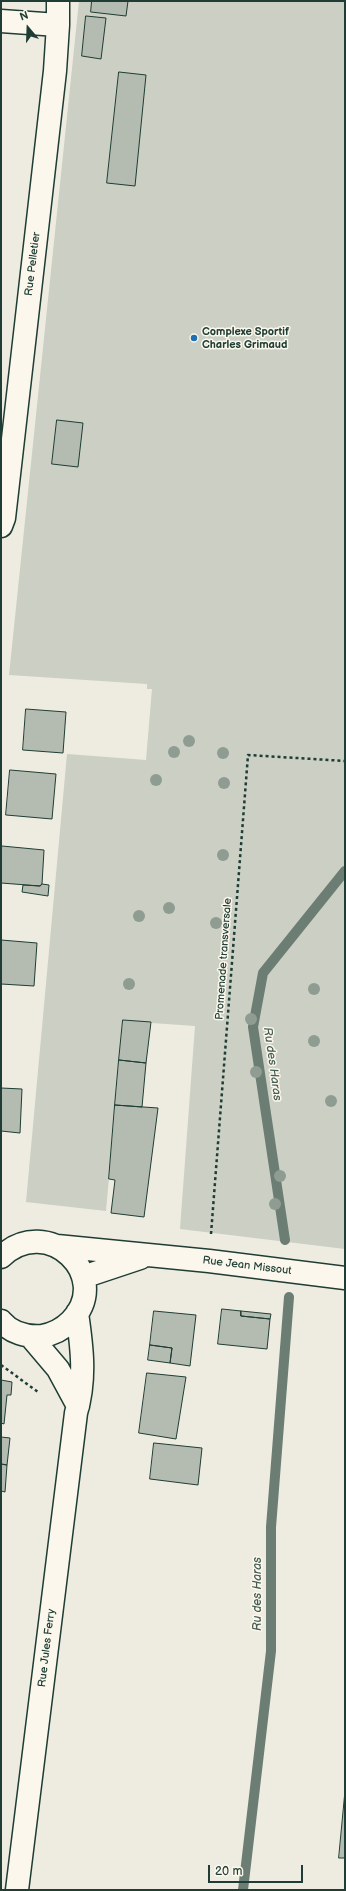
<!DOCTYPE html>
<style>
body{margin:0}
#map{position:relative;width:346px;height:1891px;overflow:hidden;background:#eeece1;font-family:"Balsamiq Sans",sans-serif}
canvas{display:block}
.frame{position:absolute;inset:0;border:2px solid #1f3d34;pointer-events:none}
.north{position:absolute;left:8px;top:8px;width:40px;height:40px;-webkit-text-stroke:3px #fbf7ec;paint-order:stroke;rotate:341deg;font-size:11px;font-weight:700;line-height:16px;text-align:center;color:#1f3d34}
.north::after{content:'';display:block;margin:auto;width:14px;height:18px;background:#1f3d34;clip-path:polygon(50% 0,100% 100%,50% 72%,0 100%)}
.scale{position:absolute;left:208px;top:1865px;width:95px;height:18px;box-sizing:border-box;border:2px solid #1f3d34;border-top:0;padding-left:5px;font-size:12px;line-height:14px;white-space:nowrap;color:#1f3d34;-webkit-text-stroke:3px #fbf7ec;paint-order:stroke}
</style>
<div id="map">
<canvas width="346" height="1891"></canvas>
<div class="frame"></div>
<div class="north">N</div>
<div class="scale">20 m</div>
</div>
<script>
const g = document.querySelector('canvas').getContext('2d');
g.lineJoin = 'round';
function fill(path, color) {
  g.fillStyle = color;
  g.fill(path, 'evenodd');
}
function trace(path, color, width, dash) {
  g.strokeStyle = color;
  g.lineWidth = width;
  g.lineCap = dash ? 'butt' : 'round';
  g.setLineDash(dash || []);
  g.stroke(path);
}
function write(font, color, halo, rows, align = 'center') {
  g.font = font + ' "Balsamiq Sans",sans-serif';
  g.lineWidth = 3;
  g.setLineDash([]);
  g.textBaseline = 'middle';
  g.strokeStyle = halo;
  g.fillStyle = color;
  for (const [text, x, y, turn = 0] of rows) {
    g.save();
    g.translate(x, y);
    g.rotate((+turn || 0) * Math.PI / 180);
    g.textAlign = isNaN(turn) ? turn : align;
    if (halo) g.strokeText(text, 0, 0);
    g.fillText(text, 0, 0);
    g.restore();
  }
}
fill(new Path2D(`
 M 79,1 L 345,1 L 345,1249 L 180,1229 L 195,1026 L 123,1021 L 106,1211 L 26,1202 L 67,754 L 146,760 L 152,689 L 147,689 L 147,684 L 9,675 Z`), '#cbcfc4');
trace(new Path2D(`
 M 285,1240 L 253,1027 L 263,973 L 345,871
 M 243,1890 L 271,1651 L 271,1527 L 289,1297`), '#6c7d74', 10);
const building = new Path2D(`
 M 92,1 L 128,1 L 126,16 L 91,12 Z
 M 86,16 L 106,18 L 101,59 L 82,56 Z
 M 119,72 L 146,75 L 135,186 L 107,183 Z
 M 57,420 L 83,423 L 78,467 L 52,464 Z
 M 26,709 L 66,712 L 63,753 L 23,750 Z
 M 10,770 L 56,774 L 52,819 L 6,815 Z
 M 2,846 L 44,850 L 42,884 L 40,886 L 1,883 Z
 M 42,884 L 49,885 L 48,896 L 22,892 L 23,885 L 40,886 Z
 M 1,940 L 37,943 L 34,986 L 1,984 Z
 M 123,1020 L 151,1022 L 146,1063 L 119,1060 Z
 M 119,1060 L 146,1063 L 142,1107 L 115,1105 Z
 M 1,1088 L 22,1089 L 20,1133 L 1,1131 Z
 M 115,1105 L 158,1108 L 144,1217 L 111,1213 L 115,1180 L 109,1179 Z
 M 222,1309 L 241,1311 L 241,1316 L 270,1319 L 267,1349 L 218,1344 Z
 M 154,1311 L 196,1315 L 190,1366 L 170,1363 L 172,1348 L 150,1345 Z
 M 241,1311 L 271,1314 L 270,1319 L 241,1316 Z
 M 150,1345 L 172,1348 L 170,1363 L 148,1360 Z
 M 147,1373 L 186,1377 L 176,1439 L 139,1433 Z
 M 1,1380 L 12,1382 L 11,1395 L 7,1395 L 4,1424 L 1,1423 Z
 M 1,1437 L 10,1438 L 7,1465 L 1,1464 Z
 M 154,1443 L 202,1448 L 198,1485 L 150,1479 Z
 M 1,1464 L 7,1465 L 5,1492 L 1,1491 Z
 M 345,1791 L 345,1858 L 339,1858 Z`);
fill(building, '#b4bbb0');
trace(building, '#1f3d34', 1);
const minor = new Path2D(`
 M 1,21 L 58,25
 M 1,526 L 4,518 L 55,71 L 58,25 L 58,1`);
const tertiary = new Path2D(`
 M 57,1246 L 209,1261 L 345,1278
 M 1,1257 C 48,1212 114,1277 71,1321 C 63,1329 54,1334 42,1336 C 27,1337 11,1333 1,1321
 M 83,1277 L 140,1258
 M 30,1336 L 58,1369 L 78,1406
 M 17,1890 L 76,1413 C 86,1379 82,1347 77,1313`);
trace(minor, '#1f3d34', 25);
trace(tertiary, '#1f3d34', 25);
trace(new Path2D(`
 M 211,1234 L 248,755 L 345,761
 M 1,1365 L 38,1392`), '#1f3d34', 2.5, [3, 3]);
trace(minor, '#fbf7ec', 22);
trace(tertiary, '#fbf7ec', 22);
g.fillStyle = '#8f9c92';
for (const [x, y] of [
 [189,741],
 [174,752],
 [223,753],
 [156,780],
 [224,783],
 [223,855],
 [169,908],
 [139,916],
 [216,923],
 [129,984],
 [314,989],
 [251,1019],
 [314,1041],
 [256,1072],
 [331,1101],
 [280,1176],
 [275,1204]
]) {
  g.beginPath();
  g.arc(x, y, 6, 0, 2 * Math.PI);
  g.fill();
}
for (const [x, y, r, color] of [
 [194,338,4,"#1f6fb2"]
]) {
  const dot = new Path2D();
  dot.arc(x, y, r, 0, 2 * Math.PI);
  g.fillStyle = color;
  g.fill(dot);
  trace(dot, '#fbf7ec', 1.5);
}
write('11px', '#1f3d34', '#fbf7ec', [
 ["Rue Pelletier",33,264,-83],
 ["Promenade transversale",224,959,-86],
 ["Rue Jean Missout",247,1266,7],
 ["Rue Jules Ferry",47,1648,-83]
]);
write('bold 11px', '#1f3d34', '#fbf7ec', [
 ["Complexe Sportif",202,332],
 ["Charles Grimaud",202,345]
], 'left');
write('italic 12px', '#455d54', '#fbf7ec', [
 ["Ru des Haras",272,1064,82],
 ["Ru des Haras",258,1594,-90]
]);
</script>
